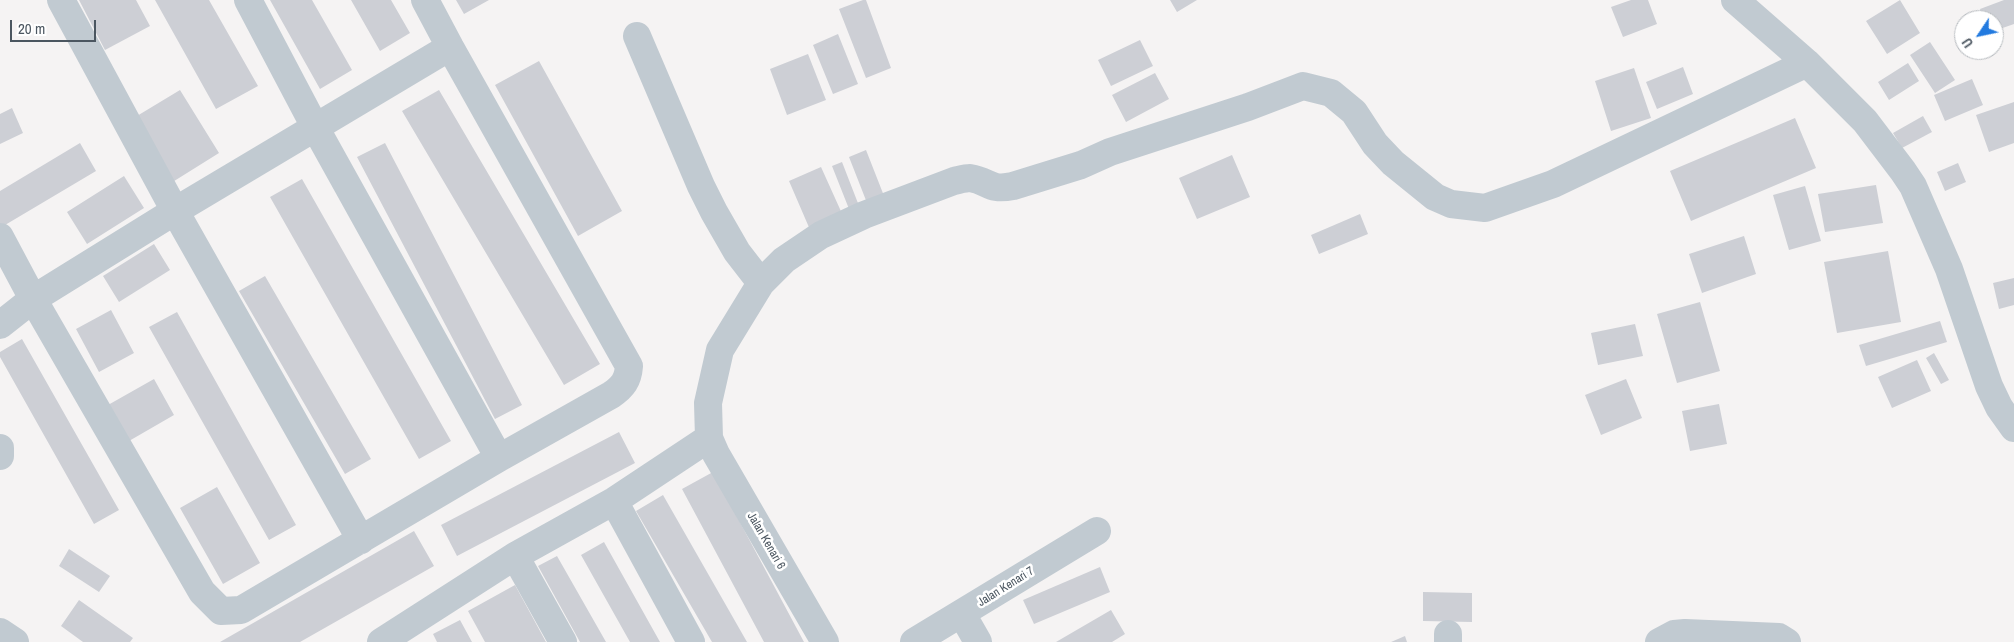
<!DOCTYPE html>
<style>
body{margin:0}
#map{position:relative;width:2014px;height:642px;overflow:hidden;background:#f5f3f3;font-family:"Archivo Narrow",sans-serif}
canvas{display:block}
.north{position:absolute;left:1954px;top:10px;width:50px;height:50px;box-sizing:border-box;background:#fff;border:1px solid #b7bbbf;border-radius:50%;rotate:236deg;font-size:14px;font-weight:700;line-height:20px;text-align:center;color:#4b5660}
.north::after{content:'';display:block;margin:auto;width:18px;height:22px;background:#227adf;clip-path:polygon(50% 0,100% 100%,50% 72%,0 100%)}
.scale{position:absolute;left:10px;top:20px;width:86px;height:22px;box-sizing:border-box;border:2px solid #4b5660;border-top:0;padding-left:6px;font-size:15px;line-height:18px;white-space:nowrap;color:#4b5660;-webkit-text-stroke:4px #fff;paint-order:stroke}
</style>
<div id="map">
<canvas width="2014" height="642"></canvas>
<div class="north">U</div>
<div class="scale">20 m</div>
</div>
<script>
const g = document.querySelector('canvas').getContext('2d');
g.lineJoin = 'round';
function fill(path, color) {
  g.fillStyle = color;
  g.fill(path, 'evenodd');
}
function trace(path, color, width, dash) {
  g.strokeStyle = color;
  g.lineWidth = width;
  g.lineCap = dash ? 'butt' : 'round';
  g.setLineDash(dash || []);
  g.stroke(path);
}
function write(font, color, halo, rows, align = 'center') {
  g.font = font + ' "Archivo Narrow",sans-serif';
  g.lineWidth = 5;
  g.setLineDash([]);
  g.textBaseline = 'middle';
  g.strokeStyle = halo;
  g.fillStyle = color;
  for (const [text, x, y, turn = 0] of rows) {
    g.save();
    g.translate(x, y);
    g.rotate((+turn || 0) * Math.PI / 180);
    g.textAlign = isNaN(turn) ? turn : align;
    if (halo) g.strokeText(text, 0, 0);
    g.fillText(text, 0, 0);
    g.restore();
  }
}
fill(new Path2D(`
 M 79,0 L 136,0 L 150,26 L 105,50 Z
 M 155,0 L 209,0 L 258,86 L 216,109 Z
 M 270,0 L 312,0 L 352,70 L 320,89 Z
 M 351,0 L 391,0 L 410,33 L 380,51 Z
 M 456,0 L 489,0 L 464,14 Z
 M 863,0 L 866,0 L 891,68 L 866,78 L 839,9 Z
 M 1170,0 L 1197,0 L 1177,12 Z
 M 1631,0 L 1648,0 L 1657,24 L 1623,37 L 1611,7 Z
 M 1900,0 L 1920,33 L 1887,54 L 1866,21 Z
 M 2004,0 L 2014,0 L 2014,24 L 1994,31 L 1994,20 L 1984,20 L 1980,9 Z
 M 838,34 L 858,84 L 833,94 L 813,45 Z
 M 1140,40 L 1153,66 L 1111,86 L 1098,60 Z
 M 1930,42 L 1955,80 L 1935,93 L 1910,55 Z
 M 808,54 L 826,100 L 787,115 L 770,69 Z
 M 539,61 L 622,211 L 578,236 L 495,85 Z
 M 1908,63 L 1919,81 L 1889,100 L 1878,82 Z
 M 1683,67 L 1693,94 L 1657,109 L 1646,82 Z
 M 1634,68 L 1651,118 L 1611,131 L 1595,81 Z
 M 1155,73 L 1169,99 L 1126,122 L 1112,95 Z
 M 1972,79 L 1983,105 L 1945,121 L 1934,95 Z
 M 180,90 L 219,153 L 171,183 L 132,119 Z
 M 439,90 L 600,364 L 564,385 L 402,111 Z
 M 2014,102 L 2014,143 L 1989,152 L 1976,115 Z
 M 12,108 L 23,133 L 0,144 L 0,114 Z
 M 1923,116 L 1932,132 L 1902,148 L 1893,133 Z
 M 1795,118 L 1816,168 L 1691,221 L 1670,171 Z
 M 80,143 L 96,171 L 0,228 L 0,191 Z
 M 385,143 L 522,405 L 495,419 L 357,157 Z
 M 866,150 L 886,201 L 869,208 L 849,157 Z
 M 1232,155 L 1250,197 L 1197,219 L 1179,178 Z
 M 842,162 L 861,211 L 851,214 L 832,166 Z
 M 1958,163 L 1966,182 L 1945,191 L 1937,172 Z
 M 821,167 L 844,218 L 811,232 L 789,181 Z
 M 124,176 L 144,208 L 87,244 L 67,212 Z
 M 302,179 L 451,441 L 419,459 L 270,197 Z
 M 1876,185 L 1883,223 L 1825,232 L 1818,194 Z
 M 1805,186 L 1821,241 L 1789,250 L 1773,195 Z
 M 1360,214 L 1368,234 L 1319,254 L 1311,235 Z
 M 1744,236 L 1756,274 L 1702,293 L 1689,254 Z
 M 154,244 L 170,270 L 119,302 L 103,276 Z
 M 1888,251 L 1901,322 L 1837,333 L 1824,262 Z
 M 265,276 L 371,459 L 345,474 L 239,291 Z
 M 2014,278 L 2014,305 L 1999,309 L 1993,283 Z
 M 1700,302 L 1720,371 L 1677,383 L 1657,314 Z
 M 111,310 L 134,353 L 99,372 L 76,329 Z
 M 177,312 L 296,525 L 269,540 L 149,327 Z
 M 1940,321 L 1947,342 L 1866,366 L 1859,345 Z
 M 1635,324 L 1643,356 L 1598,365 L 1591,333 Z
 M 22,339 L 119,510 L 94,524 L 0,357 L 0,352 Z
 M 1934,353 L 1949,380 L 1941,384 L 1926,358 Z
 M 1917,360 L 1931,391 L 1892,408 L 1878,377 Z
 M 154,379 L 174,415 L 129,441 L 108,405 Z
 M 1626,379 L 1642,418 L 1601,435 L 1585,395 Z
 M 1719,404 L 1727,444 L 1690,451 L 1682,411 Z
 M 619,432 L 635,463 L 457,556 L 441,525 Z
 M 713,472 L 804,642 L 764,642 L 682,489 Z
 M 217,487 L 260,563 L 223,584 L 180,508 Z
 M 663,495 L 747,642 L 712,642 L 636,511 Z
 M 414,531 L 434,566 L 300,642 L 220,642 Z
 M 604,542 L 660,642 L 630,642 L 581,555 Z
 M 69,549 L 110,576 L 99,592 L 59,566 Z
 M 557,556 L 606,642 L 580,642 L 538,566 Z
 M 1100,567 L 1110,592 L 1034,624 L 1023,600 Z
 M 515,585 L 546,642 L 485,642 L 468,611 Z
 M 1423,592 L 1472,593 L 1472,622 L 1423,621 Z
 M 79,600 L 133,638 L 130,642 L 83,642 L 61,626 Z
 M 1111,610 L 1125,634 L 1112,642 L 1056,642 Z
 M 460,620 L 472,642 L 437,642 L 433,634 Z
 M 1405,636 L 1407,642 L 1391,642 Z`), '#cdcfd5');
trace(new Path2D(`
 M 61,0 L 175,211 L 361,540
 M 248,0 L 315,127 L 499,458
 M 1735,0 L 1807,63 L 1865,121 L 1903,171 L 1913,186 L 1949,269 L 1989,386 L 1999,407 L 2014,428
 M 637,36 L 701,186 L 714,212 L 737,252 L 761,283
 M 0,237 L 33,299 L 202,592 L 221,611 L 241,610 L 499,458 L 611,395 C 623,387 628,380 629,366 L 450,47 L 425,0
 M 0,325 L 33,299 L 175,211 L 450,47
 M 0,448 L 0,456
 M 614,501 L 691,642
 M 515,556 L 563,642
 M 962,614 L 978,642
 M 0,632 L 15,642
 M 381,642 L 515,556 L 614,501 L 709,438
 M 825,642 L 716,454 L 709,438 L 708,403 L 720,350 L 761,283 L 784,260 L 821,235 L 864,215 L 954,181 C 959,180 965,178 970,178 C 990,181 988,191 1013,186 L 1081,165 L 1110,152 L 1248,107 L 1303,86 L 1331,93 L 1354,112 L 1375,144 L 1393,163 L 1435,197 L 1451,204 L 1485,208 L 1553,184 L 1807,63
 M 914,642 L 1097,531
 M 1448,642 L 1448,634
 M 1659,642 L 1674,634 L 1685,633 L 1779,637 L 1787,642`), '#c1cad1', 28);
write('12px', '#4b5660', '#fff', [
 ["Jalan Kenari 6",766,541,60],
 ["Jalan Kenari 7",1006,587,-32]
]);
</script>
